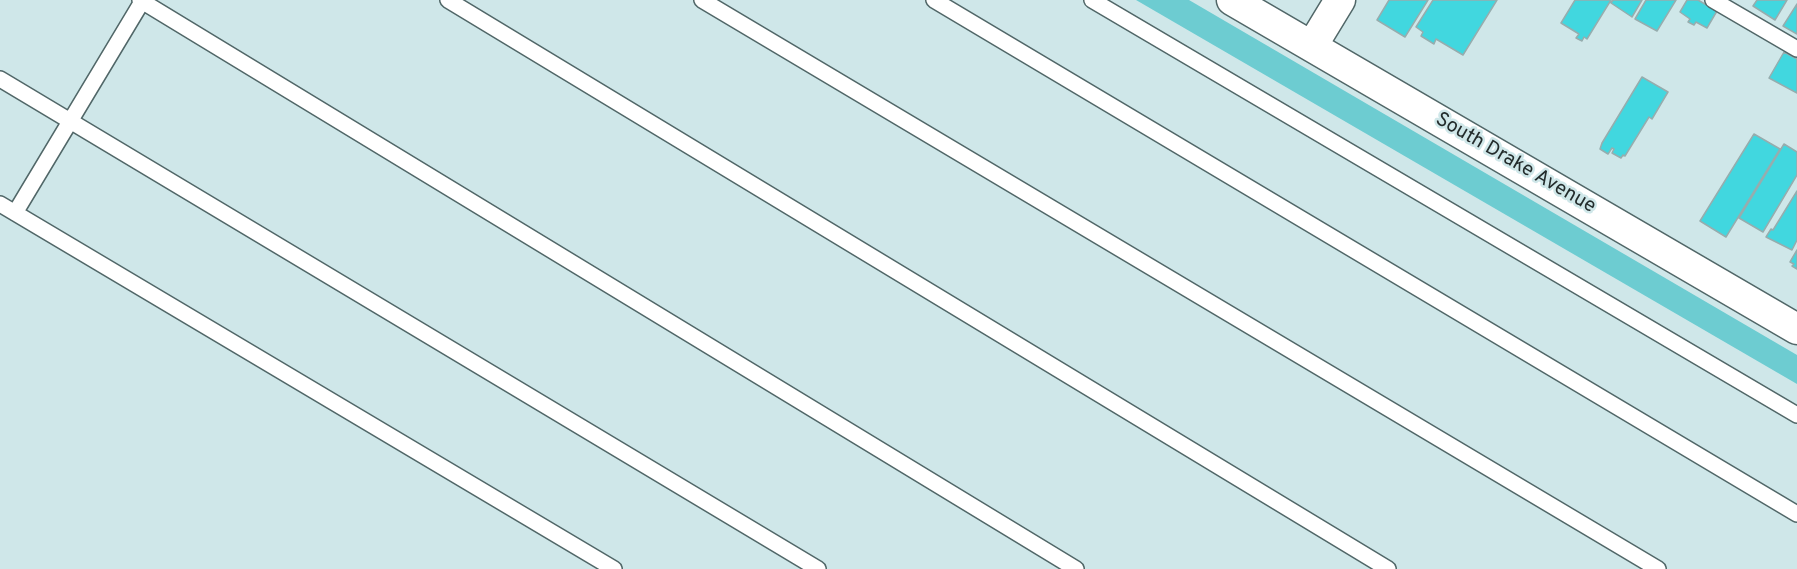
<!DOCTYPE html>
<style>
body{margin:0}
canvas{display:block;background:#cfe7e9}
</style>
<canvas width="1797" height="569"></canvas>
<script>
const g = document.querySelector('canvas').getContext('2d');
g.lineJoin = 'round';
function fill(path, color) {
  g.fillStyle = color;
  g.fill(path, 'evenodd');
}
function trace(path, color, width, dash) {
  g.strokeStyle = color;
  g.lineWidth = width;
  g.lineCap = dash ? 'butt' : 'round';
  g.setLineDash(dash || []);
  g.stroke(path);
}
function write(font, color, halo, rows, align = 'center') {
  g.font = font + ' Overpass,sans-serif';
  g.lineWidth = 5;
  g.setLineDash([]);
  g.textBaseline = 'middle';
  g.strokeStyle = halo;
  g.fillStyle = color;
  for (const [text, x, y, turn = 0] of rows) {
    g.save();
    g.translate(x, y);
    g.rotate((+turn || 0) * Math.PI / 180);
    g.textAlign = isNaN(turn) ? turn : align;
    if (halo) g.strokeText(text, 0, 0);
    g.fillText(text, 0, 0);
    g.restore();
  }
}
fill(new Path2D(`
 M 1136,0 L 1189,0 L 1797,355 L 1797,384 Z`), '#6dccd1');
const building = new Path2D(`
 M 1389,0 L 1428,0 L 1405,37 L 1377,20 Z
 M 1433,0 L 1497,0 L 1463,55 L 1436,39 L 1434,44 L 1421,36 L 1423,32 L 1416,27 Z
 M 1575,0 L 1611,0 L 1587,39 L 1584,37 L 1582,41 L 1576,38 L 1579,34 L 1561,23 Z
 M 1613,0 L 1642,0 L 1632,17 L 1611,3 Z
 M 1646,0 L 1676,0 L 1657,31 L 1635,19 Z
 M 1687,0 L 1698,0 L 1717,11 L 1707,28 L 1696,22 L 1694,25 L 1688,22 L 1690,19 L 1680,12 Z
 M 1757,0 L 1787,0 L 1775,20 L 1753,6 Z
 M 1797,4 L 1797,34 L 1783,26 Z
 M 1784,52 L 1797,59 L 1797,93 L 1769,78 Z
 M 1642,77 L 1668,92 L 1652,119 L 1649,117 L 1625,156 L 1623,155 L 1621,158 L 1612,153 L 1614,149 L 1612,148 L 1608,154 L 1600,149 L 1602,143 Z
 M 1754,134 L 1780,149 L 1726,237 L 1700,221 Z
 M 1784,144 L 1797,152 L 1797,175 L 1763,232 L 1739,218 Z
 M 1797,191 L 1797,240 L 1792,250 L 1766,237 L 1771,229 L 1773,230 Z
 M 1797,250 L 1797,269 L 1792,266 L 1794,264 L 1790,262 Z`);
fill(building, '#41d7df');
trace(building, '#96adae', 1.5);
const service = new Path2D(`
 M 140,0 L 1076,569
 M 448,0 L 1388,569
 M 702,0 L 1658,569
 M 934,0 L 1797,514
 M 1092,0 L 1797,415
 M 1713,0 L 1797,49
 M 0,79 L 818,569
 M 0,204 L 614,569
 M 15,213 L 143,0`);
const minor = new Path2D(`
 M 1232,0 L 1797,329
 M 1312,46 L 1340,0`);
trace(service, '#516768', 18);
trace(minor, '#516768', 33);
trace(service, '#fff', 15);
trace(minor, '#fff', 30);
write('20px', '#232c2c', '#cfe7e9', [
 ["South Drake Avenue",1515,164,30]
]);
</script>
